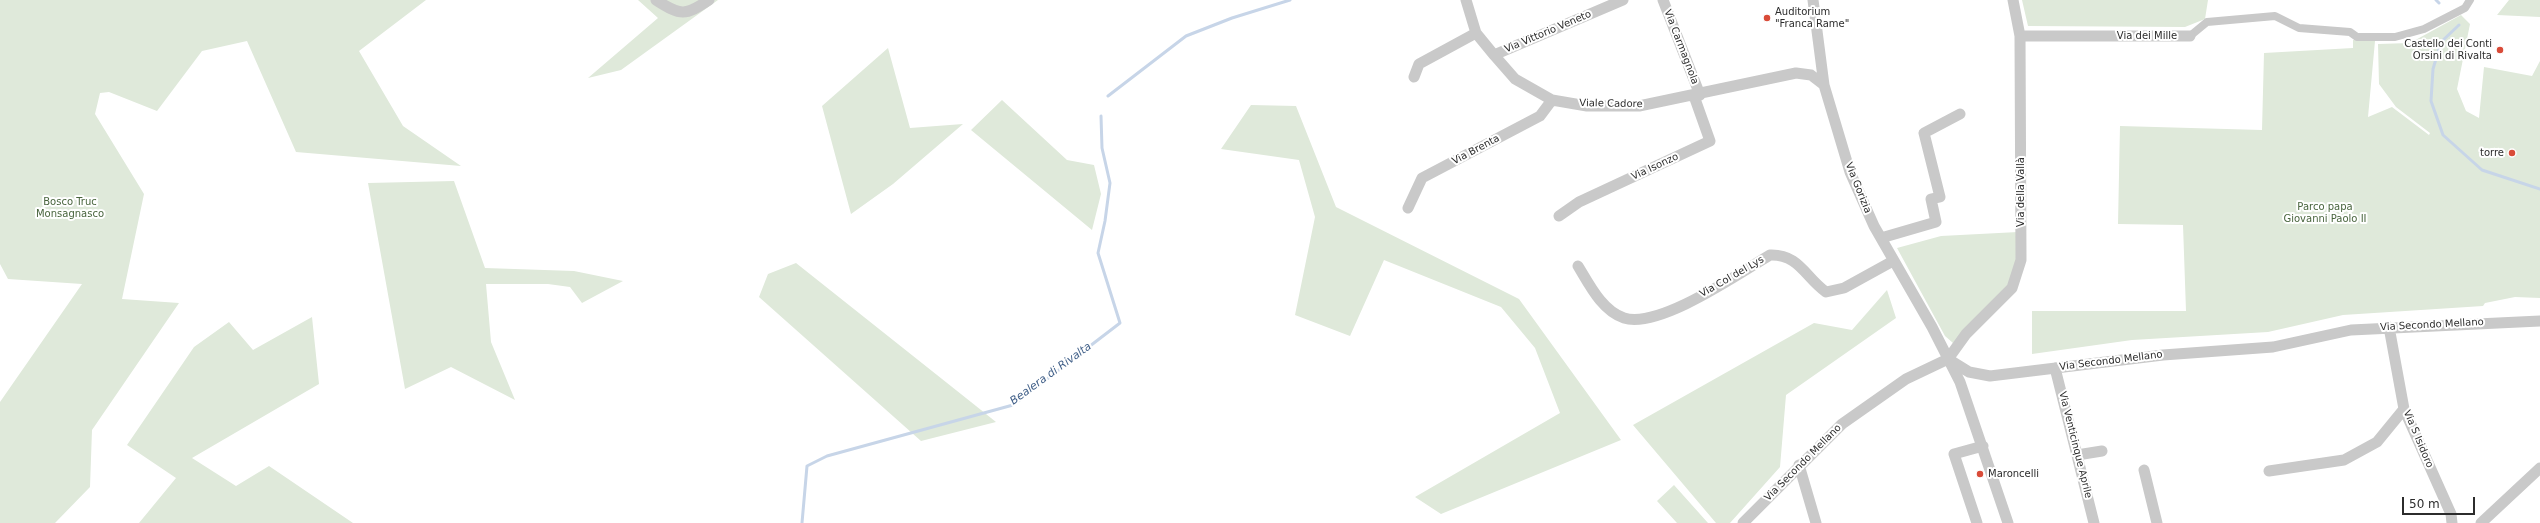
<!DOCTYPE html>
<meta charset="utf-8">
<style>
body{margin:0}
#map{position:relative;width:2540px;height:523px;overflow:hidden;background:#fff;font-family:"DejaVu Sans",sans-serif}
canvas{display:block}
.scale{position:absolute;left:2402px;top:497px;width:73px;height:18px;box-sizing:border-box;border:2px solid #2c2c2c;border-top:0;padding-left:5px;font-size:12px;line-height:14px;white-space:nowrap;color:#2c2c2c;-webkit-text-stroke:3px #fff;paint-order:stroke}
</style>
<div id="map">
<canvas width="2540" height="523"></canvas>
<div class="scale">50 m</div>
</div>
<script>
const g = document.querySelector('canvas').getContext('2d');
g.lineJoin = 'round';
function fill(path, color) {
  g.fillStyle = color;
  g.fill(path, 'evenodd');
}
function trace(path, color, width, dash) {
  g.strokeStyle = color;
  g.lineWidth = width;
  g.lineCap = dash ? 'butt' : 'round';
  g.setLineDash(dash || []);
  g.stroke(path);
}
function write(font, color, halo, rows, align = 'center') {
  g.font = font + ' "DejaVu Sans",sans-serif';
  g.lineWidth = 4;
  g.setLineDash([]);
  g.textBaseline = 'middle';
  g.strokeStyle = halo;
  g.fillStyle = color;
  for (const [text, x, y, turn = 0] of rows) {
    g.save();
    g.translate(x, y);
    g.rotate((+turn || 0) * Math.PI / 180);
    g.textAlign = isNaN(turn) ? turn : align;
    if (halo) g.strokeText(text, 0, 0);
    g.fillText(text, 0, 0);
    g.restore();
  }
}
fill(new Path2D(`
 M 0,0 L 426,0 L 359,51 L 403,126 L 461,166 L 296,152 L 247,41 L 202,51 L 157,111 L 109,92 L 100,93 L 95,114 L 144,194 L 122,299 L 179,303 L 92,430 L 90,487 L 55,523 L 0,523 L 0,402 L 82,284 L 8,279 L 0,264 Z
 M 638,0 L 718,0 L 621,70 L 588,78 L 658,18 Z
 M 2022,0 L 2208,0 L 2205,19 L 2185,27 L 2028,26 Z
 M 2509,0 L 2540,0 L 2540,17 L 2497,15 Z
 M 2461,15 L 2470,24 L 2457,89 L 2466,111 L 2479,118 L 2484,67 L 2532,76 L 2540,61 L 2540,298 L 2515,297 L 2485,303 L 2483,306 L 2343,315 L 2268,332 L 2132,340 L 2032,354 L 2032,311 L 2186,311 L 2183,225 L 2118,224 L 2120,126 L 2262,130 L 2264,53 L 2353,48 L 2353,40 L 2375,41 L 2368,117 L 2392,107 L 2429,135 L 2430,133 L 2396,107 L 2379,84 L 2378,44 L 2410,43 Z
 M 888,48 L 910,128 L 963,124 L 893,184 L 851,214 L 822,106 Z
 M 1002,100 L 1067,160 L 1094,165 L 1101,194 L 1092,230 L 971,130 Z
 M 1251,105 L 1296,106 L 1336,207 L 1519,299 L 1621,440 L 1441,514 L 1415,497 L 1560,413 L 1535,348 L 1501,307 L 1384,260 L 1350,336 L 1295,315 L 1315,217 L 1299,160 L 1221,149 Z
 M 454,181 L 485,268 L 574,271 L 623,281 L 582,303 L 570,287 L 548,284 L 486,284 L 491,342 L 515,400 L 451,367 L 405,389 L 368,183 Z
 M 2018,232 L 2017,262 L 2009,285 L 1953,343 L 1945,336 L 1897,248 L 1941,236 Z
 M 796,263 L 971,402 L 996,422 L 921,441 L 759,297 L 768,274 Z
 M 1887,290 L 1896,318 L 1786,395 L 1780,467 L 1730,523 L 1716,523 L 1633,425 L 1814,323 L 1852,330 Z
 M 312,317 L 319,384 L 192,458 L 236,486 L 269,466 L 353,523 L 139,523 L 176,478 L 127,445 L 194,347 L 229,322 L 253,350 Z
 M 1674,485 L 1708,523 L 1677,523 L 1657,501 Z`), '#dfe9da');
trace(new Path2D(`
 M 2436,0 L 2439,3
 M 2459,25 L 2441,42 L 2433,69 L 2431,101 L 2443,135 L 2482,170 L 2540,189
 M 1108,96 L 1186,36 L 1232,18 L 1290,0
 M 802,523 L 807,466 L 827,456 L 1013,405 L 1120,323 L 1098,253 L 1105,221 L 1110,183 L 1102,148 L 1101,116`), '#c7d5e8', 3);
trace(new Path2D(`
 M 2190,36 L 2207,22 L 2275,16 L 2299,28 L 2350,32 L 2357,37 L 2395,37 L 2424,29 L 2465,8 L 2470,0`), '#c9c9c9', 8);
trace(new Path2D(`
 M 656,0 C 681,16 685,16 709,0
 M 1466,0 L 1476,33 L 1494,55 L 1515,79 L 1552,100 L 1587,106 L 1639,106 L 1796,73 L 1811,75 L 1824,85
 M 1663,0 L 1700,95
 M 1813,0 L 1824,85 L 1850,172 L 1874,226 L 1932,327 L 1960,382 L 2008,523
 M 2020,36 L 2190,36
 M 1494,55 L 1623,0
 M 1414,77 L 1419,64 L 1476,33
 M 1408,208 L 1422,178 L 1540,116 L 1552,100
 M 1559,216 L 1579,202 L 1710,141 L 1694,96
 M 1881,238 L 1936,222 L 1931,199 L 1940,197 L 1924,133 L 1960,114
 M 1578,266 C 1589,284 1602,311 1624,318 C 1659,329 1738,274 1770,255 C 1799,254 1805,277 1826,292 L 1844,288 L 1893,261
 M 2389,327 L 2404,409 L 2451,514 L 2452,523
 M 1948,359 L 1969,372 L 1990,376 L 2163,355 L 2273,347 L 2351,330 L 2540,321
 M 2055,368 L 2094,523
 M 2077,455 L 2102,451
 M 1799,465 L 1816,523
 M 2144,470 L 2157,523
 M 2269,471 L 2344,460 L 2377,442 L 2404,409
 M 1743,523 L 1842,424 L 1906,379 L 1948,359 L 1966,334 L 2012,288 L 2021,260 L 2020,36 L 2013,0
 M 1977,523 L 1954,454 L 1983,446
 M 2481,523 L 2540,468`), '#c9c9c9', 11);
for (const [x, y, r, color] of [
 [1767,18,4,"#d94b38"],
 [2500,50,4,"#d94b38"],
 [2512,153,4,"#d94b38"],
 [1980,474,4,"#d94b38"]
]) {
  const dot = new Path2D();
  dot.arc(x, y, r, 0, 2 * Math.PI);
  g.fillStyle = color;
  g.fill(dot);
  trace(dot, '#fff', 1.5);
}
write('10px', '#2c2c2c', '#fff', [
 ["Auditorium",1775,12],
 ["\"Franca Rame\"",1775,24],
 ["Castello dei Conti",2492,44,"right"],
 ["Orsini di Rivalta",2492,56,"right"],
 ["torre",2504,153,"right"],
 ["Maroncelli",1988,474]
], 'left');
write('10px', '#2c2c2c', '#fff', [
 ["Via Vittorio Veneto",1548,32,-23],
 ["Via dei Mille",2147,36],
 ["Via Carmagnola",1681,47,69],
 ["Viale Cadore",1611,104,1],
 ["Via Brenta",1476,150,-28],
 ["Via Isonzo",1655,167,-25],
 ["Via Gorizia",1858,188,68],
 ["Via della Vallà",2021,192,-90],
 ["Via Col del Lys",1732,277,-30],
 ["Via Secondo Mellano",2432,325,-3],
 ["Via Secondo Mellano",2111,361,-7],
 ["Via S Isidoro",2418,439,67],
 ["Via Venticinque Aprile",2075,445,76],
 ["Via Secondo Mellano",1803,463,-45]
]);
write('10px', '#48643d', '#fff', [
 ["Bosco Truc",70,202],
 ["Monsagnasco",70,214],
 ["Parco papa",2325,207],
 ["Giovanni Paolo II",2325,219]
]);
write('italic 11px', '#405f88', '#fff', [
 ["Bealera di Rivalta",1051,374,-36]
]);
</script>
